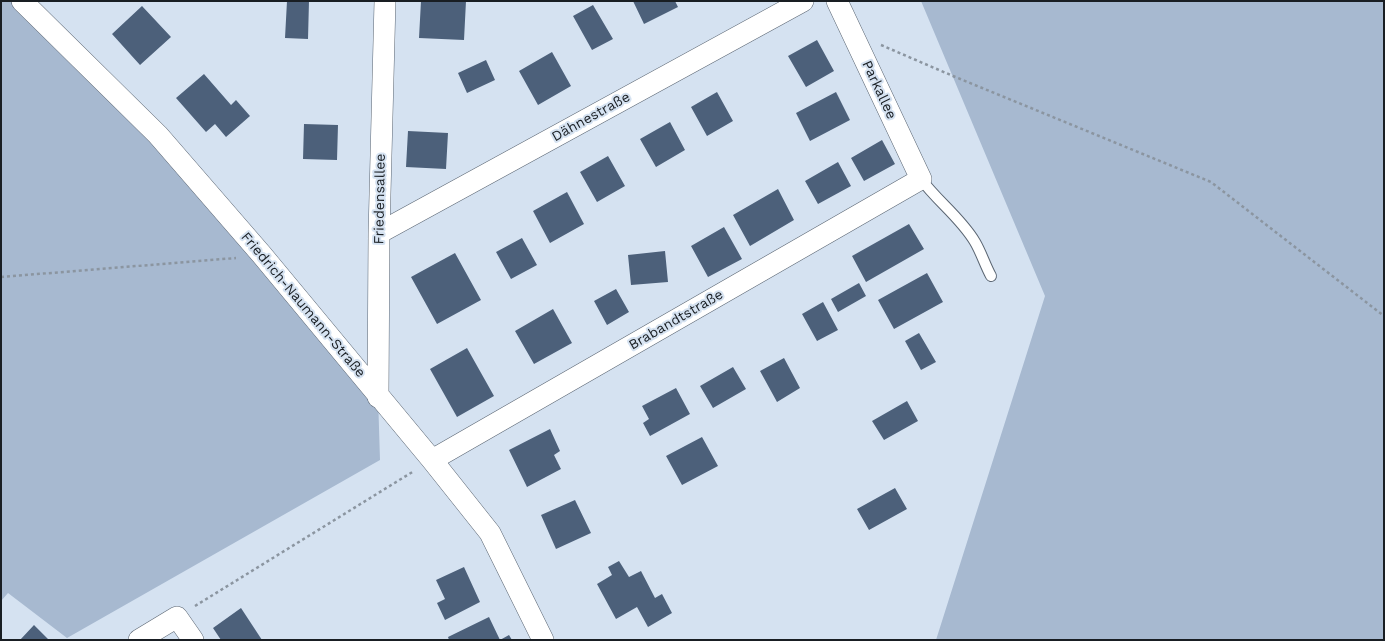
<!DOCTYPE html>
<meta charset="utf-8">
<style>
body{margin:0}
#map{position:relative;width:1385px;height:641px;overflow:hidden;background:#d5e2f1;font-family:"Work Sans",sans-serif}
canvas{display:block}
.frame{position:absolute;inset:0;border:2px solid #191e23;pointer-events:none}
</style>
<div id="map">
<canvas width="1385" height="641"></canvas>
<div class="frame"></div>
</div>
<script>
const g = document.querySelector('canvas').getContext('2d');
g.lineJoin = 'round';
function fill(path, color) {
  g.fillStyle = color;
  g.fill(path, 'evenodd');
}
function trace(path, color, width, dash) {
  g.strokeStyle = color;
  g.lineWidth = width;
  g.lineCap = dash ? 'butt' : 'round';
  g.setLineDash(dash || []);
  g.stroke(path);
}
function write(font, color, halo, rows, align = 'center') {
  g.font = font + ' "Work Sans",sans-serif';
  g.lineWidth = 4;
  g.setLineDash([]);
  g.textBaseline = 'middle';
  g.strokeStyle = halo;
  g.fillStyle = color;
  for (const [text, x, y, turn = 0] of rows) {
    g.save();
    g.translate(x, y);
    g.rotate((+turn || 0) * Math.PI / 180);
    g.textAlign = isNaN(turn) ? turn : align;
    if (halo) g.strokeText(text, 0, 0);
    g.fillText(text, 0, 0);
    g.restore();
  }
}
fill(new Path2D(`
 M 1,1 L 22,1 L 158,135 L 378,396 L 380,460 L 67,638 L 8,593 L 1,601 Z
 M 921,1 L 1384,1 L 1384,640 L 936,640 L 1045,296 Z`), '#a7b9d0');
fill(new Path2D(`
 M 287,1 L 309,1 L 308,39 L 285,38 Z
 M 421,1 L 466,1 L 464,40 L 419,38 Z
 M 633,1 L 675,1 L 678,7 L 644,24 Z
 M 593,5 L 613,39 L 592,50 L 573,16 Z
 M 142,6 L 171,37 L 140,65 L 112,34 Z
 M 817,40 L 834,71 L 806,87 L 788,56 Z
 M 552,52 L 571,86 L 538,105 L 519,71 Z
 M 486,60 L 495,80 L 467,93 L 458,73 Z
 M 204,74 L 231,105 L 236,100 L 250,116 L 226,137 L 215,124 L 206,132 L 176,98 Z
 M 717,92 L 733,121 L 707,136 L 691,107 Z
 M 836,92 L 850,120 L 810,141 L 796,113 Z
 M 670,122 L 685,150 L 656,167 L 640,139 Z
 M 304,124 L 338,125 L 337,160 L 303,159 Z
 M 408,131 L 448,133 L 446,169 L 406,167 Z
 M 882,140 L 895,164 L 864,181 L 851,158 Z
 M 608,156 L 625,186 L 597,202 L 580,172 Z
 M 838,162 L 851,186 L 818,204 L 805,181 Z
 M 778,189 L 794,220 L 750,246 L 733,215 Z
 M 567,192 L 584,224 L 550,243 L 533,211 Z
 M 909,224 L 924,249 L 866,282 L 852,256 Z
 M 724,227 L 742,259 L 708,277 L 691,246 Z
 M 522,238 L 537,265 L 511,279 L 496,252 Z
 M 665,251 L 668,282 L 631,285 L 628,255 Z
 M 455,253 L 481,300 L 437,324 L 411,277 Z
 M 927,273 L 943,302 L 894,329 L 878,300 Z
 M 859,283 L 866,296 L 838,312 L 831,299 Z
 M 616,289 L 629,312 L 607,325 L 594,301 Z
 M 823,302 L 838,330 L 817,341 L 802,314 Z
 M 553,309 L 572,343 L 534,364 L 515,331 Z
 M 919,333 L 936,362 L 921,370 L 905,341 Z
 M 467,348 L 494,396 L 457,417 L 430,369 Z
 M 784,358 L 800,388 L 777,402 L 760,371 Z
 M 733,367 L 746,389 L 713,408 L 700,386 Z
 M 676,388 L 690,414 L 650,436 L 643,423 L 649,419 L 642,406 Z
 M 907,401 L 918,421 L 884,440 L 872,421 Z
 M 550,429 L 560,451 L 554,455 L 561,469 L 527,487 L 509,450 Z
 M 702,437 L 718,466 L 682,485 L 666,456 Z
 M 895,488 L 907,509 L 869,530 L 857,509 Z
 M 575,500 L 591,533 L 556,549 L 541,515 Z
 M 619,561 L 629,577 L 641,571 L 655,598 L 662,594 L 672,613 L 648,627 L 637,607 L 616,619 L 597,584 L 612,575 L 608,567 Z
 M 464,567 L 480,602 L 445,620 L 437,603 L 445,599 L 436,580 Z
 M 241,608 L 262,640 L 221,640 L 213,628 Z
 M 489,617 L 500,640 L 509,635 L 512,640 L 449,640 L 448,637 Z
 M 34,625 L 49,640 L 20,640 Z`), '#4c607a');
const lane = new Path2D(`
 M 921,179 C 937,201 961,218 975,242 C 981,252 985,265 991,276`);
const street = new Path2D(`
 M 22,1 L 158,135 L 262,255 L 432,460 L 490,533 L 543,640
 M 379,233 L 803,1
 M 378,397 L 379,233 L 385,1
 M 432,460 L 921,179 L 837,1
 M 139,640 L 177,617 L 193,640`);
trace(lane, '#5a6572', 12);
trace(street, '#5a6572', 22);
trace(new Path2D(`
 M 881,45 L 953,76 L 1211,182 L 1384,316
 M 1,277 L 236,258
 M 195,606 L 414,471`), '#8b95a0', 2.5, [3, 3]);
trace(lane, '#fff', 10);
trace(street, '#fff', 21);
write('14px', '#191e23', '#d5e2f1', [
 ["Parkallee",879,90,65],
 ["Dähnestraße",591,117,-29],
 ["Friedensallee",380,199,-89],
 ["Friedrich-Naumann-Straße",303,305,50],
 ["Brabandtstraße",676,320,-30]
]);
</script>
